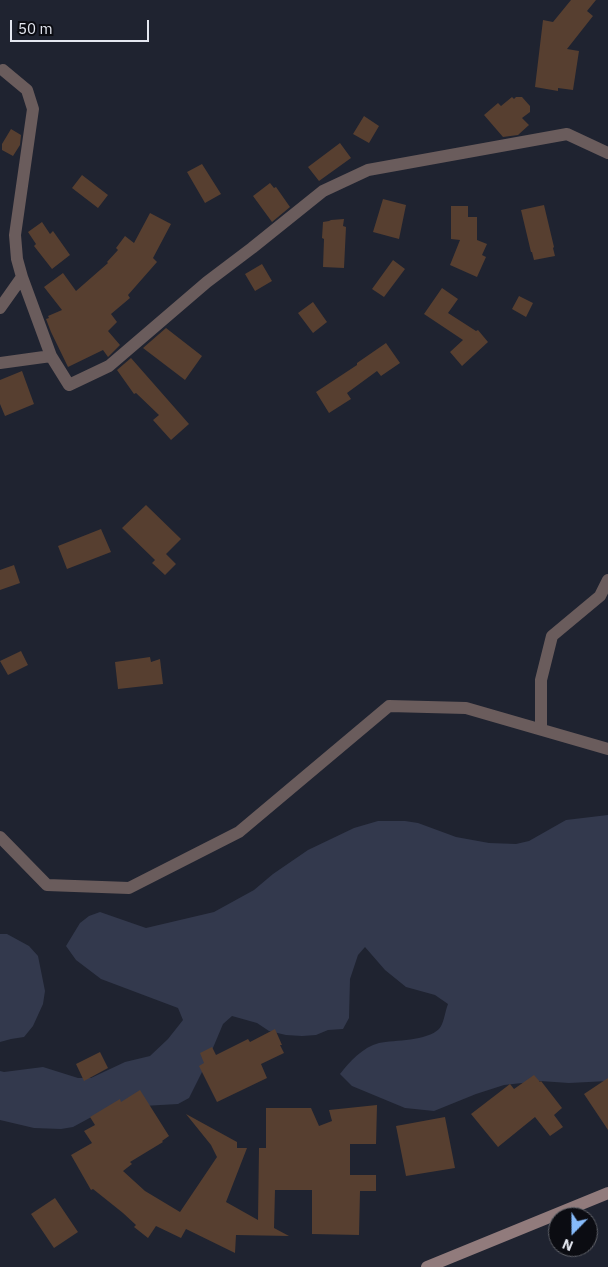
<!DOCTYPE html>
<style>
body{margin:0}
#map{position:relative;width:608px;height:1267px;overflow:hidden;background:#1f2330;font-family:"IBM Plex Sans",sans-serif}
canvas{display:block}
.north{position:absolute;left:548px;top:1207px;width:50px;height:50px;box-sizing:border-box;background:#0b0c12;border:1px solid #62646b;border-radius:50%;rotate:202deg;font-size:14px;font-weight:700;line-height:20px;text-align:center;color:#e4e7f0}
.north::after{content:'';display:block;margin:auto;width:18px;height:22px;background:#86bbfb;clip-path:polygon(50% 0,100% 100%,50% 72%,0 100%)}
.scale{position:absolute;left:10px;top:20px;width:139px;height:22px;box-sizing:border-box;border:2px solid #e4e7f0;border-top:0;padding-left:6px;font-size:15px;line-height:18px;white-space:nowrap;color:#e4e7f0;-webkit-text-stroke:4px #0b0c12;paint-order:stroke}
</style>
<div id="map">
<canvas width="608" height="1267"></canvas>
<div class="north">N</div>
<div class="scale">50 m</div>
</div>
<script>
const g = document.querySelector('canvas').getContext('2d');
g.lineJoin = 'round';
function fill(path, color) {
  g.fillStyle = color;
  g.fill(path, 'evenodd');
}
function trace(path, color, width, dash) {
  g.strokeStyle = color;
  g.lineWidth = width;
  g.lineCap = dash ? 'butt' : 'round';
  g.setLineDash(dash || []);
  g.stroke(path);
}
fill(new Path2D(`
 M 608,815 L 608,1081 L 569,1083 L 540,1081 L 504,1085 L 476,1094 L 434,1111 L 405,1108 L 352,1086 L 340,1074 C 349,1062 363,1047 379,1043 C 395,1040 427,1041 439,1029 C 444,1024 445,1011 448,1004 L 435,995 L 406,987 L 385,970 L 365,947 L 358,955 L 350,979 L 349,1018 L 343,1029 L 328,1030 L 316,1035 L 302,1036 L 286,1035 L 269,1031 L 257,1023 L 232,1016 L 223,1024 L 207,1062 L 189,1098 L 178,1104 L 108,1108 L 73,1127 L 61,1129 L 34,1128 L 0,1120 L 0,1071 L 4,1072 L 43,1067 L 78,1078 L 91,1078 L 125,1062 L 150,1056 L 168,1039 L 183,1020 L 178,1008 L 101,979 L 76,960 L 66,946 L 80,923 L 89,916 L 100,912 L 146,928 L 214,912 L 254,890 L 273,874 L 308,850 L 354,828 L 378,821 L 405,821 L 418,823 L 456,837 L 489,843 L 516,844 L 529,841 L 566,820 Z
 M 0,934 L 7,934 L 29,946 L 38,956 L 45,991 L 43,1004 L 33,1026 L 24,1037 L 11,1039 L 0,1042 Z`), '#33394d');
fill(new Path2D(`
 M 571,0 L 596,0 L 587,11 L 593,16 L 567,49 L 579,51 L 573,90 L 558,88 L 558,91 L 535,87 L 543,20 L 553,22 Z
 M 512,97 L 514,99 L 516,97 L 522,97 L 530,106 L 530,112 L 522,118 L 529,125 L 518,135 L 503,137 L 484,115 L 498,103 L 501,106 Z
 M 364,116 L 379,126 L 369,143 L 353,134 Z
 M 11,129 L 21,135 L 20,145 L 13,156 L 2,150 L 2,144 Z
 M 340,143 L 351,158 L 319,181 L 308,167 Z
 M 202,164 L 221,194 L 205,203 L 187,172 Z
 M 82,175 L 108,195 L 98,208 L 72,188 Z
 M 270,183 L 274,188 L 276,187 L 290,207 L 272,222 L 253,196 Z
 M 383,199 L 406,205 L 399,239 L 373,232 Z
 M 544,205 L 554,247 L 553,248 L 555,256 L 534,260 L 532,252 L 531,252 L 521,210 Z
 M 451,206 L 468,206 L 468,217 L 477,217 L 477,240 L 487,244 L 482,255 L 486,257 L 477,277 L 450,265 L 460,240 L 451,239 Z
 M 150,213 L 171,224 L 153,258 L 157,262 L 128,295 L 130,298 L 111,314 L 117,322 L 108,331 L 120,345 L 108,357 L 103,350 L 68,367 L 51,332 L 46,319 L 49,318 L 48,316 L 62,310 L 44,287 L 63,273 L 76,291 L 108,263 L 107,262 L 118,250 L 116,248 L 125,236 L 134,243 Z
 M 344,219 L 343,226 L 346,227 L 344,268 L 323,267 L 324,239 L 322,238 L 323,222 L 329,221 L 331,220 Z
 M 42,222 L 50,234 L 53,231 L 70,255 L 52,269 L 34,246 L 36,244 L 28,232 Z
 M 393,260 L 405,269 L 384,297 L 372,289 Z
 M 262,264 L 272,281 L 255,291 L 245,274 Z
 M 442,288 L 458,299 L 448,313 L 476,331 L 478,330 L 488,342 L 462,366 L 450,352 L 463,340 L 424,314 Z
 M 519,296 L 533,303 L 526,317 L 512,309 Z
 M 313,302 L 327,322 L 313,333 L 298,313 Z
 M 166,328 L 202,356 L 185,380 L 143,348 Z
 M 386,343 L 400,363 L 381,376 L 377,371 L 347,393 L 351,399 L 329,413 L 316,392 L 357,365 L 357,363 Z
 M 131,358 L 189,424 L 171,440 L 153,420 L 159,415 L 136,393 L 134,394 L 117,370 Z
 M 22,371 L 34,404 L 5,416 L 0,404 L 0,380 Z
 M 146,505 L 181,539 L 166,554 L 176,564 L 165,575 L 152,563 L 155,560 L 122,528 Z
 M 101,529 L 111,552 L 67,569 L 58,546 Z
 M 14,565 L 20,583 L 0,590 L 0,570 Z
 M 21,651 L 28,665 L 8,675 L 0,661 Z
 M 150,657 L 151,662 L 160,659 L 163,684 L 118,689 L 115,662 Z
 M 275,1029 L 282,1045 L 280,1045 L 284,1053 L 261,1064 L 267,1078 L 217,1102 L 199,1066 L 204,1063 L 200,1053 L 212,1047 L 216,1055 L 248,1039 L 250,1042 Z
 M 100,1052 L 108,1068 L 84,1081 L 76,1064 Z
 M 534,1075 L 540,1082 L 541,1081 L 562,1108 L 554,1115 L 563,1127 L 550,1136 L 535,1117 L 498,1147 L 471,1114 L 510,1084 L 514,1089 Z
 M 608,1078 L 608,1130 L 584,1094 Z
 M 140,1090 L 169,1136 L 162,1141 L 163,1142 L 130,1162 L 132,1164 L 123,1171 L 145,1191 L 180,1212 L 217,1157 L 211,1145 L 186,1114 L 237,1142 L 237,1148 L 247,1148 L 226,1202 L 258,1220 L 259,1148 L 266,1148 L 266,1108 L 311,1108 L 319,1126 L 332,1121 L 329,1110 L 377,1105 L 376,1144 L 350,1144 L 350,1175 L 376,1175 L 376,1191 L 360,1191 L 359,1235 L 312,1234 L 312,1190 L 275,1190 L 274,1228 L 289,1236 L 236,1235 L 235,1253 L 186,1229 L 181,1238 L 156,1226 L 148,1238 L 134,1227 L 136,1225 L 123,1213 L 93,1189 L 91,1190 L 71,1155 L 92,1143 L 84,1131 L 95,1125 L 90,1117 L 120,1099 L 121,1102 Z
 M 445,1117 L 455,1168 L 406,1176 L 396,1126 Z
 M 55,1198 L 78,1232 L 54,1248 L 31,1214 Z`), '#573f30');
trace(new Path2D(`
 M 22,277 L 51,356 L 69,385 L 109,366 L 207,282 L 252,248 L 323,191 L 368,170 L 567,134 L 608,153
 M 0,308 L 22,277 L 17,259 L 15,235 L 33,109 L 27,90 L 3,70
 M 0,363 L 51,356
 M 541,729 L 541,680 L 552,636 L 600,596 L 608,580
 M 0,837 L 47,885 L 129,888 L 239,832 L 389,706 L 466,708 L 608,749`), '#6a5c5c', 12);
trace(new Path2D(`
 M 427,1267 L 608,1193`), '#917b7c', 12);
</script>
